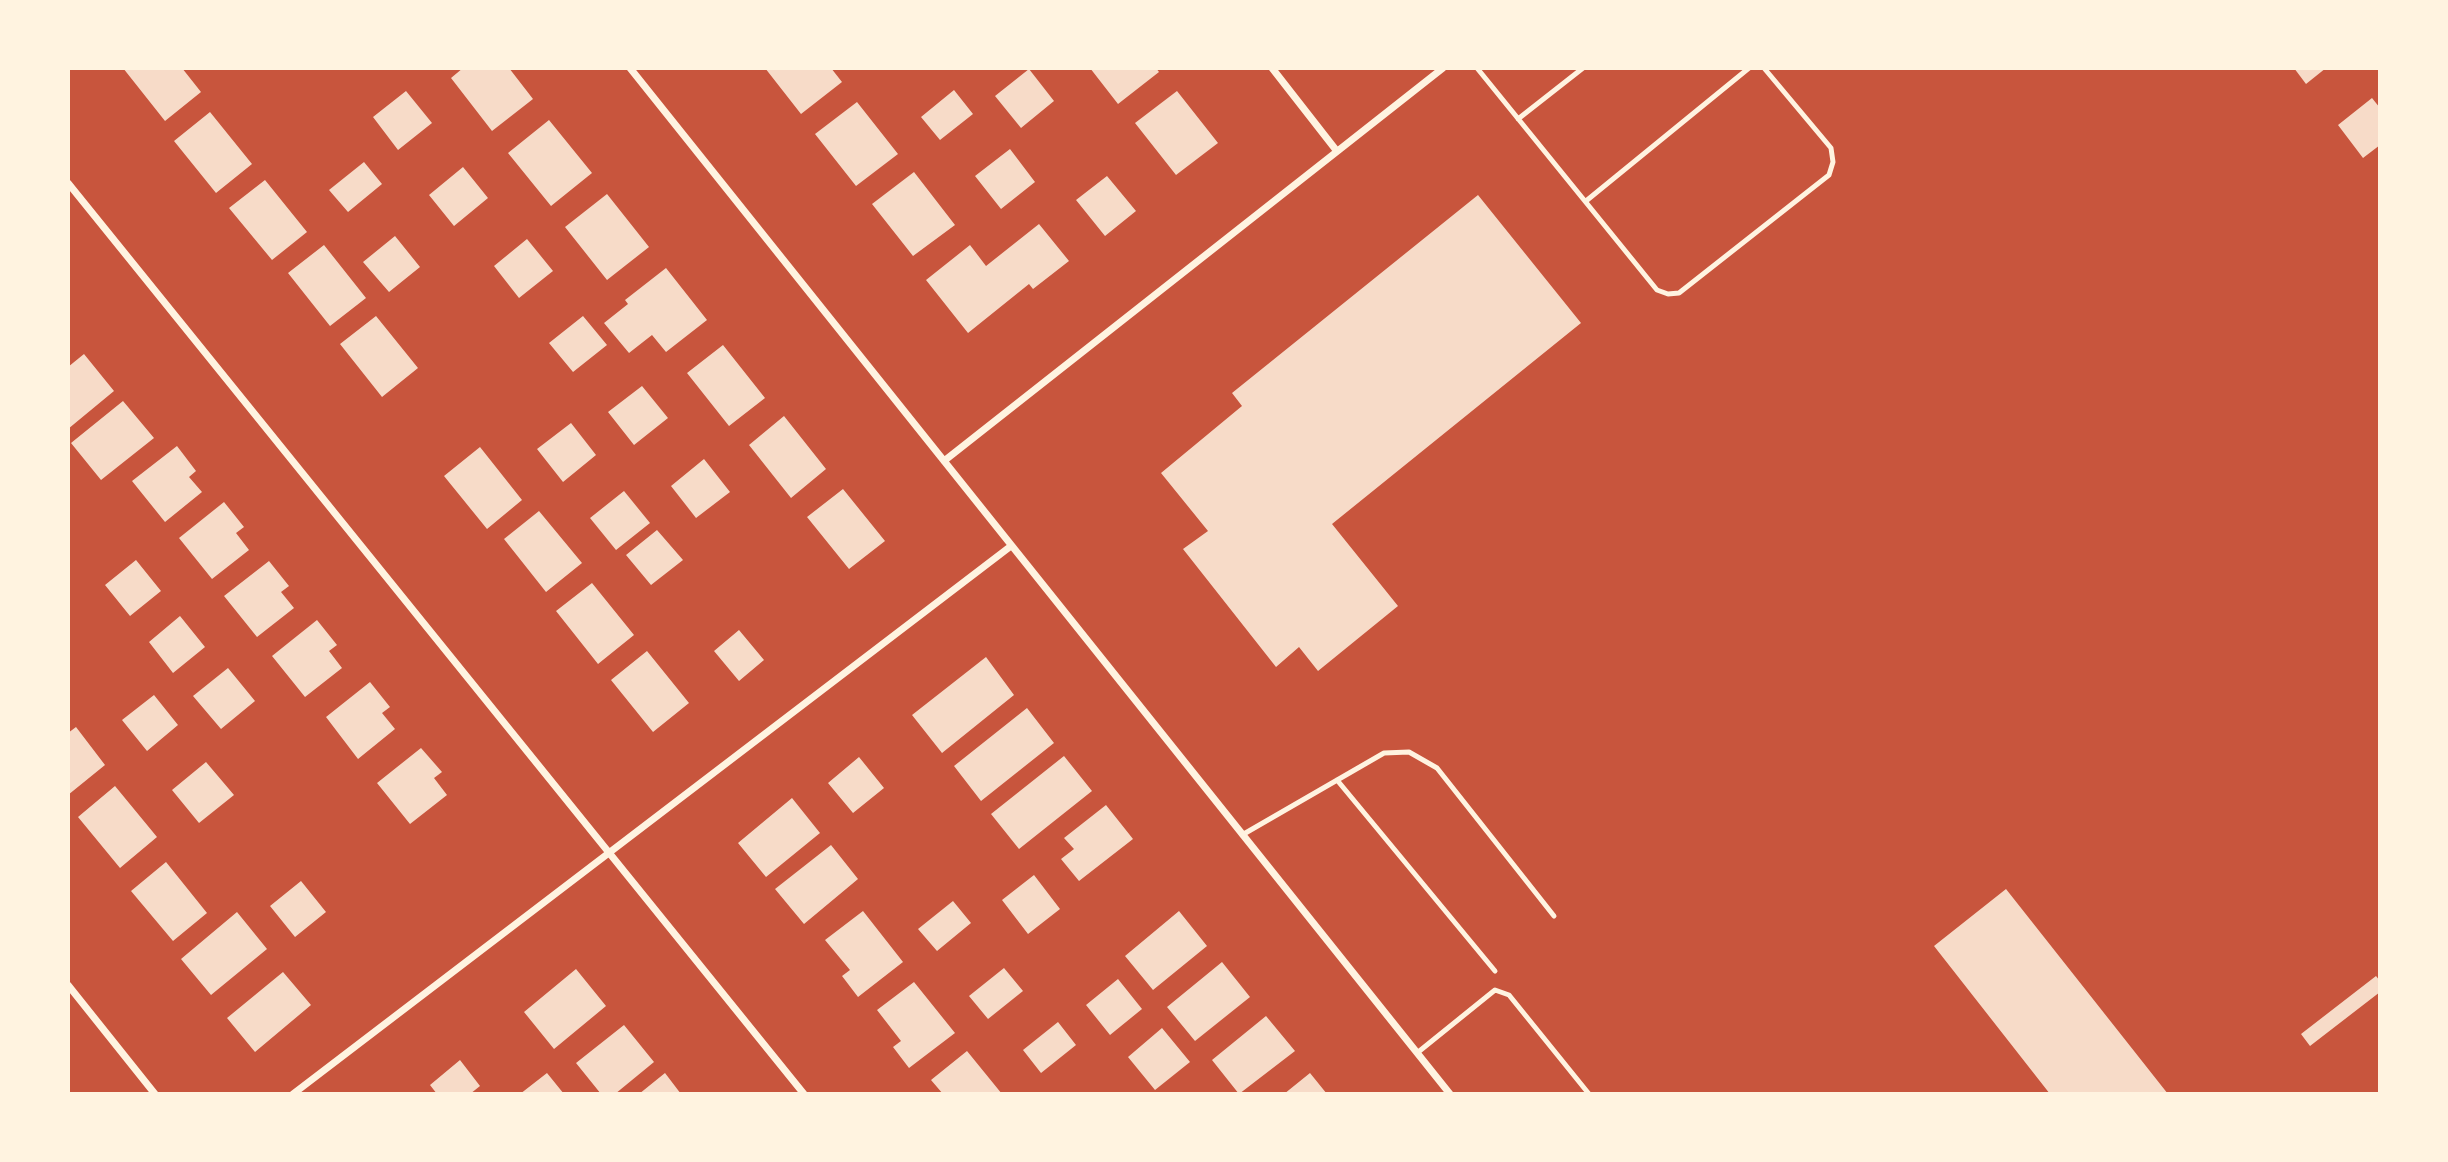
<!DOCTYPE html>
<style>
body{margin:0}
#map{position:relative;width:2448px;height:1162px;overflow:hidden;background:#c8553d;font-family:"Source Sans 3",sans-serif}
canvas{display:block}
.frame{position:absolute;inset:0;border:70px solid #fff3e0;pointer-events:none}
</style>
<div id="map">
<canvas width="2448" height="1162"></canvas>
<div class="frame"></div>
</div>
<script>
const g = document.querySelector('canvas').getContext('2d');
g.lineJoin = 'round';
function fill(path, color) {
  g.fillStyle = color;
  g.fill(path, 'evenodd');
}
function trace(path, color, width, dash) {
  g.strokeStyle = color;
  g.lineWidth = width;
  g.lineCap = dash ? 'butt' : 'round';
  g.setLineDash(dash || []);
  g.stroke(path);
}
fill(new Path2D(`
 M 123,68 L 182,68 L 201,92 L 165,121 Z
 M 463,68 L 509,68 L 533,99 L 492,131 L 451,78 Z
 M 765,68 L 831,68 L 842,82 L 801,114 Z
 M 1090,68 L 1156,68 L 1159,72 L 1118,104 Z
 M 2294,68 L 2326,68 L 2306,84 Z
 M 1029,69 L 1054,101 L 1021,128 L 995,96 Z
 M 954,90 L 973,114 L 940,140 L 921,117 Z
 M 406,91 L 432,123 L 398,150 L 373,117 Z
 M 1177,91 L 1218,143 L 1176,175 L 1135,123 Z
 M 2372,98 L 2380,108 L 2380,145 L 2363,158 L 2338,125 Z
 M 857,102 L 898,154 L 856,186 L 815,134 Z
 M 210,112 L 252,164 L 216,193 L 174,141 Z
 M 549,120 L 592,173 L 551,206 L 508,153 Z
 M 1010,149 L 1035,182 L 1001,209 L 975,176 Z
 M 364,162 L 382,184 L 348,212 L 329,190 Z
 M 463,167 L 488,198 L 454,226 L 429,195 Z
 M 914,172 L 955,225 L 913,256 L 872,204 Z
 M 1107,176 L 1136,211 L 1105,236 L 1076,200 Z
 M 265,180 L 307,232 L 272,260 L 229,208 Z
 M 607,194 L 649,247 L 607,280 L 565,227 Z
 M 1478,195 L 1581,323 L 1332,524 L 1398,606 L 1318,671 L 1299,647 L 1276,667 L 1183,549 L 1208,531 L 1161,473 L 1242,406 L 1232,393 Z
 M 1039,224 L 1069,261 L 1033,289 L 1029,284 L 968,333 L 926,280 L 970,245 L 986,266 Z
 M 395,236 L 420,267 L 389,292 L 363,262 Z
 M 527,239 L 553,271 L 519,298 L 494,266 Z
 M 324,245 L 366,298 L 330,326 L 288,273 Z
 M 666,268 L 707,320 L 666,352 L 652,335 L 629,353 L 604,323 L 628,304 L 625,300 Z
 M 376,316 L 418,368 L 382,397 L 340,344 Z
 M 583,316 L 607,345 L 573,372 L 549,343 Z
 M 723,345 L 765,398 L 729,426 L 687,373 Z
 M 84,354 L 114,391 L 68,429 L 68,367 Z
 M 642,386 L 668,418 L 634,445 L 608,412 Z
 M 123,401 L 154,438 L 101,480 L 71,443 Z
 M 784,416 L 826,469 L 791,498 L 749,445 Z
 M 571,423 L 596,455 L 563,482 L 537,449 Z
 M 177,446 L 196,471 L 189,477 L 202,492 L 165,522 L 132,481 Z
 M 480,447 L 522,500 L 487,529 L 444,476 Z
 M 704,459 L 730,492 L 696,518 L 671,486 Z
 M 843,489 L 885,541 L 849,569 L 807,517 Z
 M 624,491 L 650,523 L 616,550 L 590,518 Z
 M 224,502 L 244,527 L 236,533 L 249,550 L 212,579 L 179,538 Z
 M 539,511 L 582,563 L 546,592 L 504,539 Z
 M 657,530 L 683,560 L 651,585 L 626,555 Z
 M 136,560 L 161,591 L 130,616 L 105,585 Z
 M 269,561 L 289,586 L 281,592 L 294,608 L 257,637 L 224,596 Z
 M 592,583 L 634,635 L 598,664 L 556,611 Z
 M 180,616 L 205,647 L 173,673 L 149,642 Z
 M 317,620 L 337,645 L 329,651 L 342,668 L 305,697 L 272,656 Z
 M 739,630 L 764,660 L 739,681 L 714,651 Z
 M 647,651 L 689,703 L 653,732 L 611,680 Z
 M 986,657 L 1014,695 L 942,753 L 912,715 Z
 M 228,668 L 255,701 L 221,729 L 193,696 Z
 M 370,682 L 390,707 L 382,713 L 395,729 L 358,759 L 326,717 Z
 M 154,695 L 178,725 L 147,751 L 122,720 Z
 M 1027,708 L 1054,743 L 981,801 L 954,766 Z
 M 76,727 L 105,765 L 68,795 L 68,733 Z
 M 421,748 L 442,772 L 434,778 L 447,795 L 410,824 L 377,783 Z
 M 1064,756 L 1092,791 L 1019,849 L 991,814 Z
 M 859,757 L 884,788 L 853,813 L 828,783 Z
 M 206,762 L 234,795 L 199,823 L 172,790 Z
 M 115,786 L 157,837 L 120,868 L 78,817 Z
 M 792,798 L 820,833 L 766,877 L 738,843 Z
 M 1106,805 L 1133,839 L 1079,881 L 1061,859 L 1074,849 L 1064,838 Z
 M 831,845 L 858,879 L 804,924 L 775,889 Z
 M 166,862 L 207,913 L 173,941 L 131,891 Z
 M 1034,875 L 1060,909 L 1028,934 L 1002,900 Z
 M 301,881 L 326,912 L 295,937 L 270,906 Z
 M 2006,889 L 2168,1094 L 2050,1094 L 1934,946 Z
 M 953,901 L 971,923 L 937,951 L 918,929 Z
 M 863,911 L 903,962 L 858,997 L 842,976 L 850,970 L 825,940 Z
 M 1179,911 L 1207,946 L 1153,990 L 1125,956 Z
 M 237,912 L 267,949 L 211,995 L 181,959 Z
 M 1222,962 L 1250,997 L 1195,1041 L 1167,1007 Z
 M 1004,968 L 1023,991 L 988,1019 L 969,996 Z
 M 576,969 L 606,1006 L 554,1049 L 524,1012 Z
 M 283,972 L 311,1005 L 255,1052 L 227,1018 Z
 M 2376,976 L 2380,981 L 2380,992 L 2310,1046 L 2301,1034 Z
 M 1118,979 L 1142,1009 L 1110,1035 L 1086,1005 Z
 M 914,982 L 955,1033 L 909,1068 L 893,1047 L 901,1041 L 877,1010 Z
 M 1266,1016 L 1295,1051 L 1239,1094 L 1212,1060 Z
 M 1058,1022 L 1076,1045 L 1041,1073 L 1023,1050 Z
 M 624,1025 L 654,1062 L 615,1094 L 601,1094 L 576,1063 Z
 M 1162,1028 L 1190,1062 L 1155,1090 L 1128,1057 Z
 M 967,1051 L 1002,1094 L 943,1094 L 931,1080 Z
 M 460,1060 L 480,1086 L 470,1094 L 437,1094 L 430,1085 Z
 M 547,1073 L 564,1094 L 520,1094 Z
 M 665,1073 L 681,1094 L 639,1094 Z
 M 1310,1073 L 1327,1094 L 1284,1094 Z`), '#f7dbc8');
trace(new Path2D(`
 M 1477,68 L 1657,290 L 1668,294 L 1679,293 L 1829,175 L 1833,162 L 1831,148 L 1764,68
 M 1518,119 L 1583,68
 M 1586,201 L 1749,68
 M 1337,780 L 1495,971
 M 1242,835 L 1384,753 L 1409,752 L 1437,768 L 1554,916
 M 1417,1053 L 1495,990 L 1509,995 L 1589,1094`), '#fff3e0', 5);
trace(new Path2D(`
 M 630,68 L 1450,1094
 M 1272,68 L 1336,150
 M 68,183 L 804,1094
 M 944,461 L 1443,68
 M 68,985 L 155,1094
 M 293,1094 L 1011,546`), '#fff3e0', 7);
</script>
